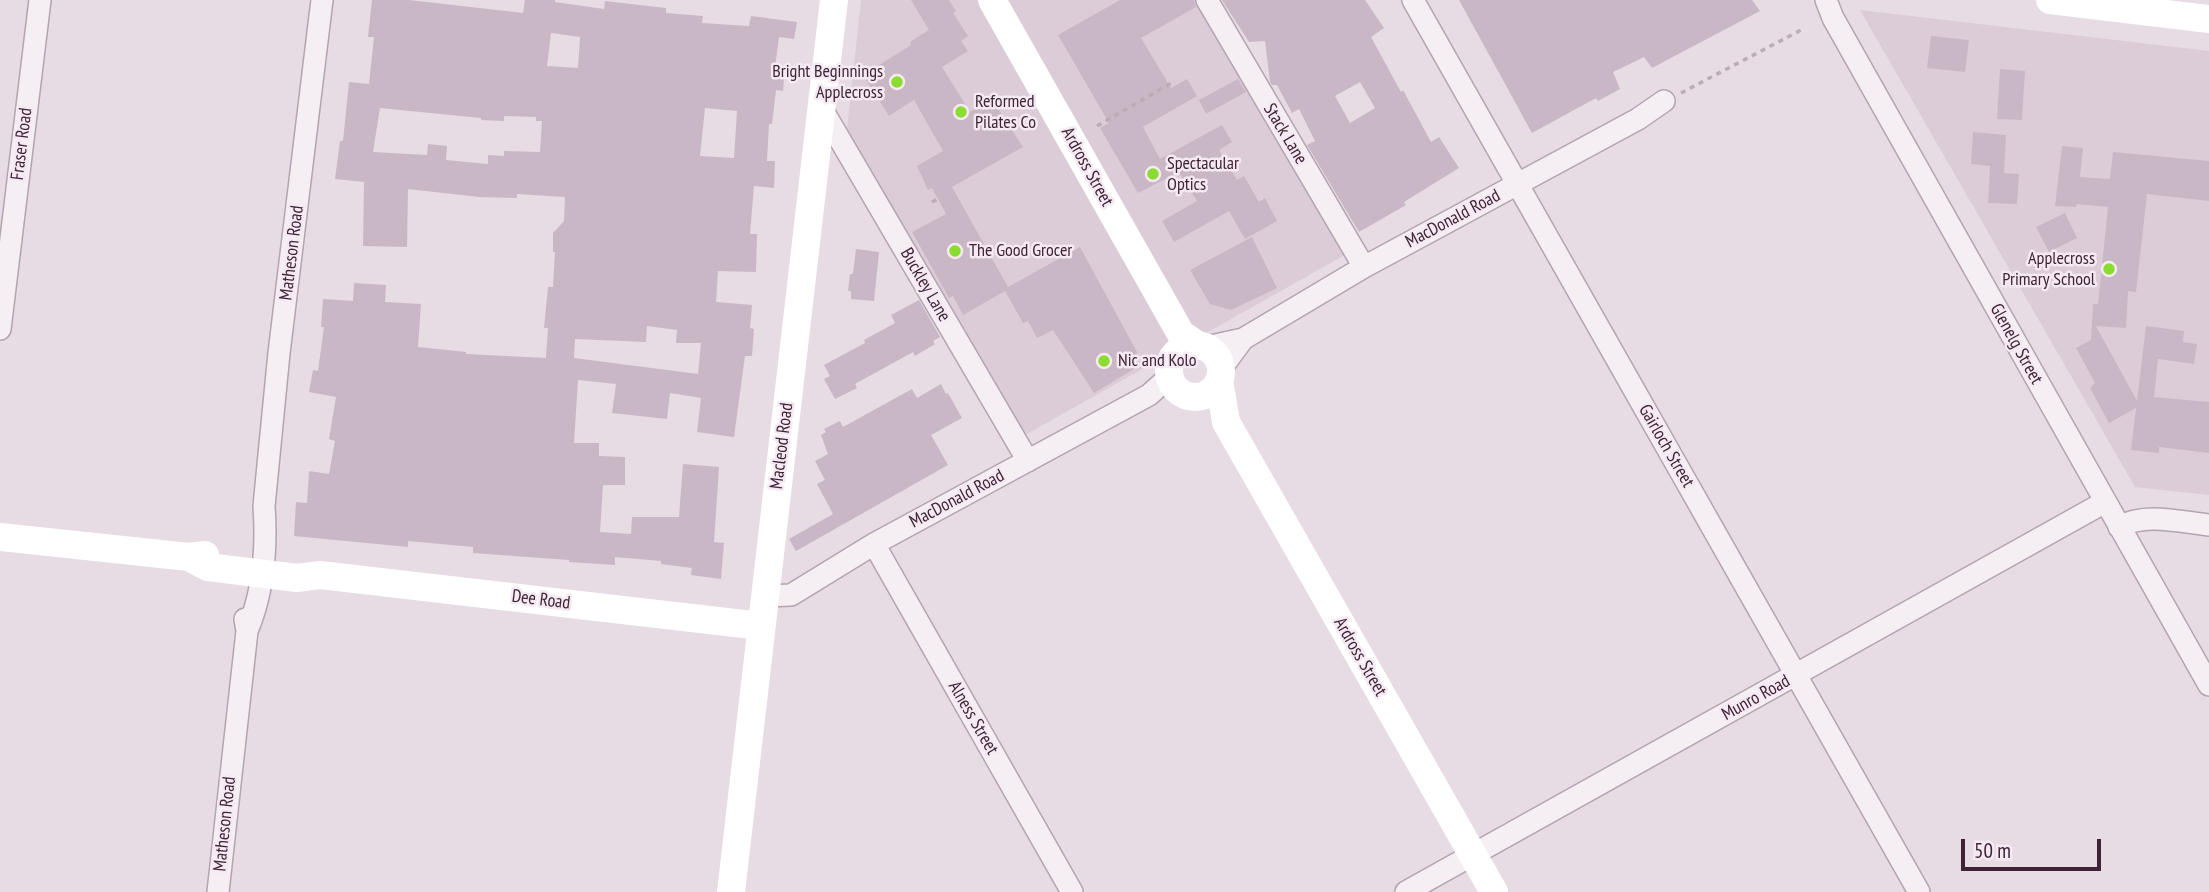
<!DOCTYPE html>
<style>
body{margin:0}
#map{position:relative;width:2209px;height:892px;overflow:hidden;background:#e7dbe4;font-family:"PT Sans Narrow",sans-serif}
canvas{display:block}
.scale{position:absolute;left:1961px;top:839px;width:140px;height:32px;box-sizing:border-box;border:4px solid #3e2337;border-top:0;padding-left:9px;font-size:21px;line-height:24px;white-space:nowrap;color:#3e2337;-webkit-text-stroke:5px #f5eaf3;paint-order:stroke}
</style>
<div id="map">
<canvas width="2209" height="892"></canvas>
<div class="scale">50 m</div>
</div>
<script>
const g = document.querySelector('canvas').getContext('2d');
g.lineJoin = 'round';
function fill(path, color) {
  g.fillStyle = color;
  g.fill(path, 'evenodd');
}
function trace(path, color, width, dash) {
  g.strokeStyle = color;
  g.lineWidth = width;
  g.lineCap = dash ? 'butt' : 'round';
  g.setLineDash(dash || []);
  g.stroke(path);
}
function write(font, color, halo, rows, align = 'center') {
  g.font = font + ' "PT Sans Narrow",sans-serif';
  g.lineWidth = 5;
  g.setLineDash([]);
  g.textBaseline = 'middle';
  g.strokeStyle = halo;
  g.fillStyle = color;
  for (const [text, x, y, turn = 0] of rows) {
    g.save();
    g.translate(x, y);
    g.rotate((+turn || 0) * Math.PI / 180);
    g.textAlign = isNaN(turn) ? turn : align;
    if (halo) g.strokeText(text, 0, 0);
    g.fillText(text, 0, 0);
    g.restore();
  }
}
fill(new Path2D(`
 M 861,0 L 1203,0 L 1350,252 L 1011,443 L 845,148 Z
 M 1860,10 L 2209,51 L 2209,495 L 2135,487 Z`), '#dcccd8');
fill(new Path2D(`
 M 372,0 L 409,0 L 523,13 L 525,0 L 555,0 L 555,2 L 604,9 L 605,1 L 666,8 L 666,13 L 703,16 L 702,23 L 749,26 L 751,16 L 797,22 L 794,39 L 779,37 L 775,67 L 785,68 L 783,91 L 776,90 L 772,124 L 769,124 L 767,161 L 775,161 L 774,188 L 754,186 L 750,234 L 757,234 L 756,272 L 718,271 L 716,302 L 752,305 L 750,328 L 754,329 L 752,356 L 745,356 L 734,437 L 697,432 L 701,398 L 670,393 L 667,419 L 612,413 L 616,384 L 578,380 L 574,443 L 599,443 L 599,456 L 625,457 L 625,485 L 603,485 L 600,532 L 631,534 L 632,517 L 679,517 L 683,464 L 719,467 L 714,542 L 724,543 L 721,579 L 691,575 L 692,568 L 661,564 L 661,561 L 615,557 L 615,565 L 569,562 L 569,560 L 473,553 L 473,547 L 408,541 L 408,547 L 294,536 L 296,502 L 307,503 L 309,471 L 329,474 L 335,441 L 329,439 L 336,397 L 309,392 L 313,370 L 318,371 L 324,327 L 321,327 L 323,299 L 353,301 L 354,283 L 386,285 L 385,302 L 421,304 L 418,347 L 466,352 L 466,354 L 546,358 L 548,328 L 544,328 L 548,287 L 553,287 L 555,252 L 553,252 L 553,233 L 564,221 L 565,197 L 517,194 L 517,198 L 479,197 L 408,189 L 407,247 L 363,246 L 364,182 L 335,179 L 340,141 L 343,141 L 349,82 L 369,84 L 374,37 L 368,37 ZM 551,33 L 580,37 L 578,68 L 547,66 ZM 380,108 L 481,118 L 481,120 L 504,121 L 504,116 L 536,117 L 536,121 L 542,121 L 540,152 L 504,151 L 504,156 L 488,155 L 488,164 L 446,160 L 447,146 L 428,144 L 427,155 L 373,152 ZM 705,108 L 737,111 L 734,158 L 700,156 ZM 647,326 L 677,330 L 676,343 L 701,343 L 698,374 L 574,358 L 575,339 L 646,342 Z
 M 911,0 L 949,0 L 956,11 L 953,13 L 968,36 L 961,41 L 968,51 L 942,67 L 970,112 L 992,99 L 1023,147 L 952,187 L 1008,287 L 1080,247 L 1137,352 L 1134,369 L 1094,393 L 1053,330 L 1037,338 L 1028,321 L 1023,323 L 1005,291 L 963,315 L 953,296 L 949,298 L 912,232 L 946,214 L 932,188 L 928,190 L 917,166 L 943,151 L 914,100 L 889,116 L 863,75 L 911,45 L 910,42 L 929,30 Z
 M 1120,0 L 1194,0 L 1196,7 L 1141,38 L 1171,88 L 1187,79 L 1197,96 L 1143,127 L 1160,159 L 1222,125 L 1232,142 L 1219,150 L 1237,180 L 1244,176 L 1259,202 L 1265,198 L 1277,221 L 1245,239 L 1229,211 L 1174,242 L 1162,221 L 1197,201 L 1179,172 L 1138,193 L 1100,128 L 1109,123 L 1058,35 Z
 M 1222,0 L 1365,0 L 1384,28 L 1371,37 L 1401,92 L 1403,90 L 1431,142 L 1439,137 L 1459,168 L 1404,202 L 1406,205 L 1359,232 L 1307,145 L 1315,141 L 1299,109 L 1292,113 L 1277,85 L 1272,85 L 1270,82 L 1265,41 L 1249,42 ZM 1360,82 L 1375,108 L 1350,123 L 1335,96 Z
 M 1459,0 L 1752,0 L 1760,11 L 1652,68 L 1644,57 L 1613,72 L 1620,89 L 1598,101 L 1596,98 L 1532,133 Z
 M 1931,36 L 1969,40 L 1965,72 L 1927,68 Z
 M 2000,69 L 2025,71 L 2022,120 L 1997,119 Z
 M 1238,79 L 1246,92 L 1206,114 L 1199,100 Z
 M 1973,132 L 2006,135 L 2004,173 L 2019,174 L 2017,204 L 1988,203 L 1990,166 L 1971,164 Z
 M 2062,146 L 2083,148 L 2080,177 L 2110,179 L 2113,152 L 2209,161 L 2209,201 L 2147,194 L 2136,292 L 2128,291 L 2126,328 L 2096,326 L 2137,401 L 2146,326 L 2184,331 L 2183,342 L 2197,344 L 2194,364 L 2158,359 L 2154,397 L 2209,402 L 2209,453 L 2159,447 L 2159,453 L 2131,450 L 2136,408 L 2109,423 L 2090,388 L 2095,383 L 2076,348 L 2091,340 L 2093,304 L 2098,304 L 2108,207 L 2077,204 L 2076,207 L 2055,206 Z
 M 2065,213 L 2077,238 L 2049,252 L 2036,227 Z
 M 1252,237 L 1277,288 L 1231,310 L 1210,304 L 1190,270 Z
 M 856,249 L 879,252 L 874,301 L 851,299 L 851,291 L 848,291 L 850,274 L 853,274 Z
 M 919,300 L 940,337 L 933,341 L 935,344 L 915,356 L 913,352 L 855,384 L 857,388 L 835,399 L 824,379 L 830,376 L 824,365 L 865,343 L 864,340 L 895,323 L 891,315 Z
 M 941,384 L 946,394 L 948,393 L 962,418 L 931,435 L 948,465 L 796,551 L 789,539 L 833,514 L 817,484 L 825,480 L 815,461 L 828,454 L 821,435 L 826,432 L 824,429 L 840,421 L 843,427 L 912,389 L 917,398 Z`), '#cab7c6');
const street = new Path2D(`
 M 1207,0 L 1364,267
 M 1413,0 L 1919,892
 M 1826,0 L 1833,18 L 2209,685
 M 822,109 L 1028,461
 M 0,329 L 40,0
 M 1206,347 L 1243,339 L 1364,267 L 1638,119 L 1664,101
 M 1221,369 L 1243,339
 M 2119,527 C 2144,512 2181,522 2209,525
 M 874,544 L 1072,892
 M 765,596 L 791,595 L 874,544 L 1149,395 L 1169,377
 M 247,631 C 263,593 267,548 264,506 L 279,353 L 322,0
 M 218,892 L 247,631 L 245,619
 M 1406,892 L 2105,502`);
trace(street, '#b4a4b0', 24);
trace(new Path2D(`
 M 1681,93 L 1803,29
 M 1097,126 L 1175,81
 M 932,202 L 938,199`), '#baadb7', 3.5, [5, 5]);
trace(street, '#f5eef3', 21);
trace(new Path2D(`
 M 992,0 L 1181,334 L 1196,344
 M 2050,0 L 2209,19
 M1169 371a26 26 0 1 1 52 0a26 26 0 1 1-52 0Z
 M 1219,380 L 1226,422 L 1494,892
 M 0,537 L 189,557 L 205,555
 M 189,557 L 208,567 L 297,578 L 320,575 L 761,626
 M 731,892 L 834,0`), '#fff', 28);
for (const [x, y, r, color] of [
 [897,82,7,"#8adc30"],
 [961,112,7,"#8adc30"],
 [1153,174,7,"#8adc30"],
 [955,251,7,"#8adc30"],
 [2109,269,7,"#8adc30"],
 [1104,361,7,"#8adc30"]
]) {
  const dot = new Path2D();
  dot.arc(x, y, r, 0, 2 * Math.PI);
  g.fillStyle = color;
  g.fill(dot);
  trace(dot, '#f5eaf3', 2.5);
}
write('18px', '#3e2337', '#f5eaf3', [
 ["Bright Beginnings",883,72,"right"],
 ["Applecross",883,93,"right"],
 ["Reformed",975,102],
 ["Pilates Co",975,123],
 ["Spectacular",1167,164],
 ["Optics",1167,185],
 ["The Good Grocer",969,251],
 ["Applecross",2095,259,"right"],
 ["Primary School",2095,280,"right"],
 ["Nic and Kolo",1118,361]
], 'left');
write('18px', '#3e2337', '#f5eaf3', [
 ["Stack Lane",1285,134,59],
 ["Fraser Road",22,144,-83],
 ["Ardross Street",1087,167,61],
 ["MacDonald Road",1453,219,-28],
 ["Matheson Road",292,253,-83],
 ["Buckley Lane",925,285,60],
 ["Glenelg Street",2016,344,61],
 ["Macleod Road",782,446,-83],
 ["Gairloch Street",1666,446,60],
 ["MacDonald Road",957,499,-28],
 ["Dee Road",541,600,7],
 ["Ardross Street",1360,657,60],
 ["Munro Road",1756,698,-29],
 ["Alness Street",973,718,60],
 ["Matheson Road",225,824,-84]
]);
</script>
